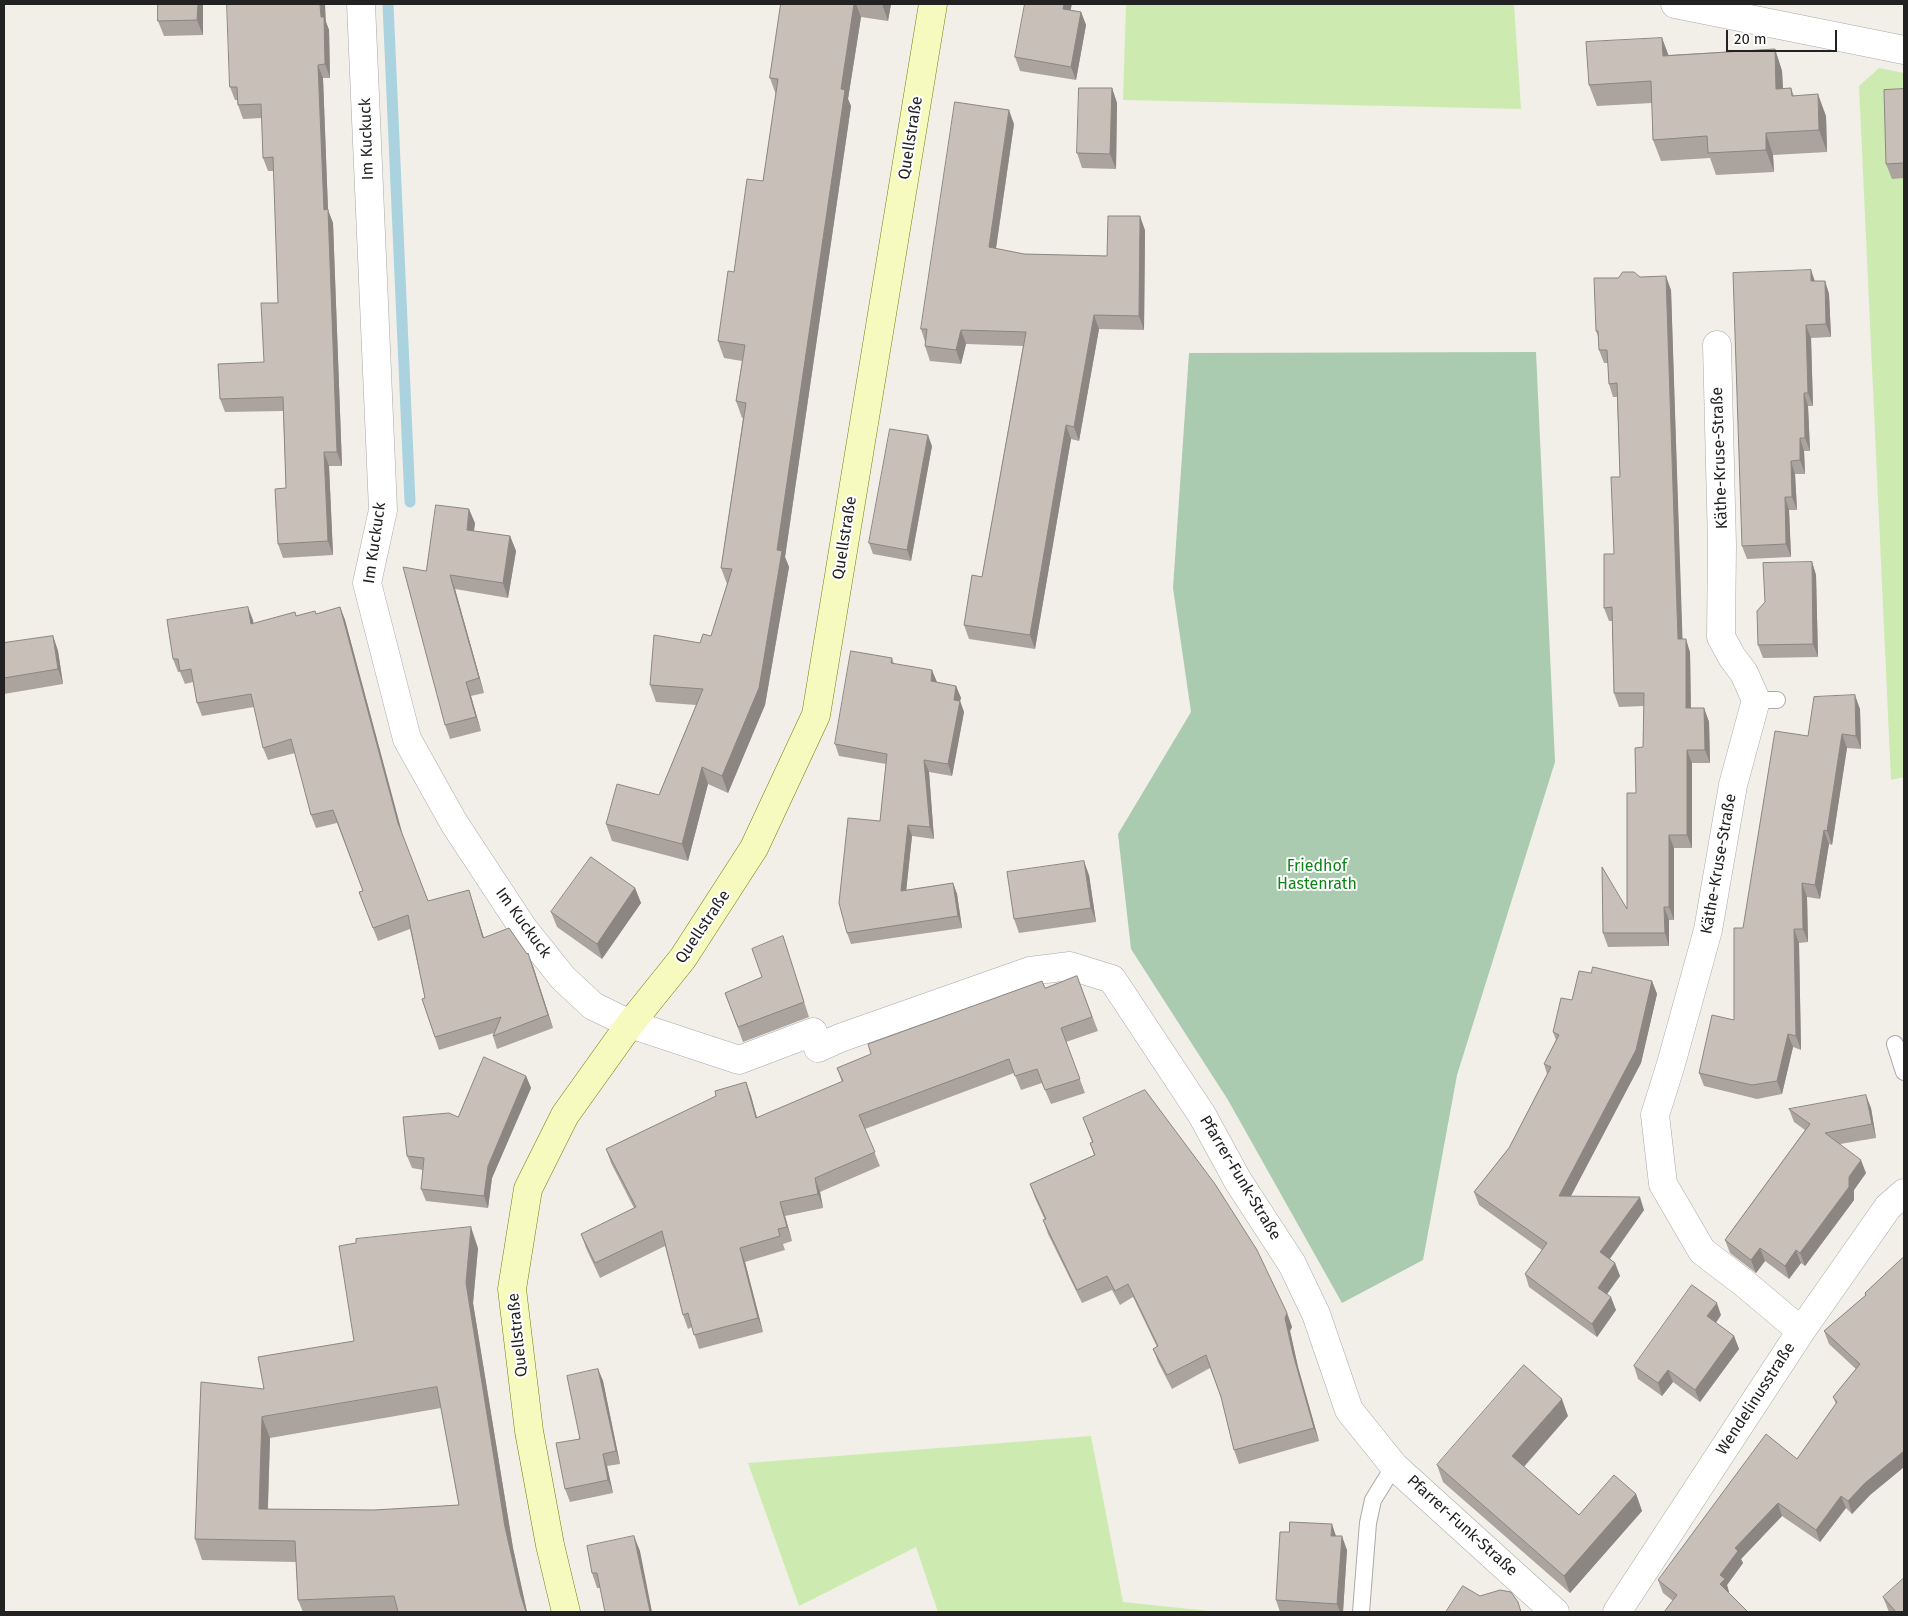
<!DOCTYPE html>
<meta charset="utf-8">
<style>
body{margin:0}
#map{position:relative;width:1908px;height:1616px;overflow:hidden;background:#f2efe9;font-family:"Fira Sans",sans-serif}
canvas{display:block}
.frame{position:absolute;inset:0;border:5px solid #222;pointer-events:none}
.scale{position:absolute;left:1726px;top:30px;width:111px;height:22px;box-sizing:border-box;border:2px solid #222;border-top:0;padding-left:6px;font-size:15px;line-height:18px;white-space:nowrap;color:#222;-webkit-text-stroke:4px #fff;paint-order:stroke}
</style>
<div id="map">
<canvas width="1908" height="1616"></canvas>
<div class="frame"></div>
<div class="scale">20 m</div>
</div>
<script>
const g = document.querySelector('canvas').getContext('2d');
g.lineJoin = 'round';
function fill(path, color) {
  g.fillStyle = color;
  g.fill(path, 'evenodd');
}
function trace(path, color, width, dash) {
  g.strokeStyle = color;
  g.lineWidth = width;
  g.lineCap = dash ? 'butt' : 'round';
  g.setLineDash(dash || []);
  g.stroke(path);
}
function write(font, color, halo, rows, align = 'center') {
  g.font = font + ' "Fira Sans",sans-serif';
  g.lineWidth = 4;
  g.setLineDash([]);
  g.textBaseline = 'middle';
  g.strokeStyle = halo;
  g.fillStyle = color;
  for (const [text, x, y, turn = 0] of rows) {
    g.save();
    g.translate(x, y);
    g.rotate((+turn || 0) * Math.PI / 180);
    g.textAlign = isNaN(turn) ? turn : align;
    if (halo) g.strokeText(text, 0, 0);
    g.fillText(text, 0, 0);
    g.restore();
  }
}
fill(new Path2D(`
 M 1126,4 L 1514,4 L 1521,109 L 1123,100 Z
 M 1879,68 L 1904,73 L 1904,777 L 1891,780 L 1859,86 Z
 M 1091,1436 L 1123,1602 L 1219,1612 L 938,1612 L 916,1547 L 799,1606 L 748,1463 Z`), '#cdebb0');
fill(new Path2D(`
 M 1536,352 L 1555,762 L 1457,1075 L 1423,1260 L 1342,1303 L 1228,1100 L 1131,949 L 1118,834 L 1191,712 L 1173,588 L 1189,353 Z`), '#aacbaf');
trace(new Path2D(`
 M 388,4 L 410,502`), '#aad3df', 11);
const service = new Path2D(`
 M 1756,700 L 1777,700
 M 1895,1044 L 1904,1072
 M 1361,1612 L 1368,1523 L 1373,1500 L 1394,1466`);
const minor = new Path2D(`
 M 361,4 L 383,510 L 367,583 L 407,739 L 454,823 L 523,928 L 563,978 L 593,1006 L 630,1024 L 739,1060 L 813,1032 L 818,1048 L 840,1038 L 1030,971 L 1070,966 L 1112,979 L 1202,1115 L 1238,1181 L 1292,1264 L 1316,1314 L 1349,1410 L 1394,1466 L 1555,1612
 M 1675,4 L 1904,50
 M 1717,345 L 1722,545 L 1721,637 L 1732,657 L 1744,673 L 1756,700 L 1733,785 L 1708,930 L 1671,1064 L 1655,1115 L 1663,1184 L 1702,1251 L 1744,1283 L 1801,1331
 M 1617,1612 L 1801,1331 L 1888,1207 L 1904,1193`);
const secondary = new Path2D(`
 M 566,1612 L 550,1545 L 529,1431 L 512,1289 L 528,1189 L 565,1115 L 630,1024 L 683,958 L 754,848 L 816,715 L 933,4`);
trace(service, '#a9a9a9', 18);
trace(minor, '#a9a9a9', 29);
trace(secondary, '#707d05', 29);
trace(service, '#fff', 16);
trace(minor, '#fff', 28);
trace(secondary, '#f7fabf', 28);
fill(new Path2D(`
 M 203,4 L 203,35 L 164,36 L 158,21 Z
 M 781,4 L 891,4 L 888,21 L 861,17 L 848,99 L 851,106 L 785,557 L 789,567 L 765,705 L 728,793 L 708,784 L 688,861 L 612,841 L 606,824 L 659,795 L 696,705 L 656,702 L 650,685 L 700,643 L 711,636 L 727,584 L 721,568 L 743,418 L 742,418 L 736,401 L 742,361 L 724,358 L 718,341 L 734,272 L 763,181 L 776,95 L 770,78 Z
 M 1071,10 L 1081,12 L 1086,25 L 1076,80 L 1020,71 L 1015,57 Z
 M 326,22 L 329,30 L 330,78 L 323,78 L 328,210 L 333,223 L 342,466 L 329,466 L 333,555 L 283,558 L 278,544 L 286,488 L 283,411 L 225,412 L 220,399 L 264,362 L 278,303 L 274,171 L 268,171 L 263,158 L 262,118 L 243,119 L 238,105 L 237,100 L 235,100 L 230,87 Z
 M 1662,38 L 1668,55 L 1775,49 L 1782,71 L 1783,89 L 1791,88 L 1794,96 L 1826,116 L 1827,152 L 1773,155 L 1774,172 L 1716,175 L 1710,158 L 1661,161 L 1653,140 L 1652,103 L 1597,106 L 1589,85 Z
 M 1112,88 L 1117,103 L 1116,169 L 1082,168 L 1077,153 Z
 M 1904,89 L 1904,178 L 1892,179 L 1886,164 Z
 M 1014,124 L 996,249 L 1024,254 L 1107,256 L 1145,230 L 1144,330 L 1099,329 L 1079,441 L 1071,439 L 1035,649 L 969,639 L 964,625 L 982,577 L 1023,346 L 966,344 L 961,364 L 930,361 L 925,346 L 925,342 L 921,329 Z
 M 1811,270 L 1815,281 L 1825,281 L 1829,294 L 1831,337 L 1811,338 L 1813,406 L 1808,406 L 1810,451 L 1804,451 L 1805,474 L 1795,474 L 1797,510 L 1789,510 L 1791,557 L 1747,559 L 1742,546 Z
 M 1640,277 L 1671,290 L 1682,639 L 1690,652 L 1691,708 L 1704,708 L 1709,722 L 1710,763 L 1692,763 L 1692,848 L 1674,848 L 1674,920 L 1669,920 L 1669,946 L 1608,947 L 1603,933 L 1627,909 L 1636,793 L 1643,747 L 1644,706 L 1619,707 L 1614,693 L 1612,621 L 1609,621 L 1604,608 L 1614,554 L 1620,477 L 1617,397 L 1613,397 L 1609,384 L 1608,363 L 1604,363 L 1599,350 L 1599,339 L 1596,331 Z
 M 932,446 L 911,561 L 873,554 L 869,543 Z
 M 475,523 L 474,531 L 510,536 L 516,551 L 508,598 L 455,589 L 484,693 L 471,696 L 481,731 L 450,739 L 445,725 L 426,571 Z
 M 1812,562 L 1816,575 L 1818,657 L 1763,658 L 1758,645 Z
 M 248,607 L 253,624 L 296,616 L 316,614 L 340,607 L 345,620 L 402,834 L 428,901 L 473,903 L 484,938 L 533,966 L 553,1028 L 497,1049 L 493,1036 L 494,1033 L 439,1050 L 422,999 L 425,998 L 410,929 L 378,941 L 359,892 L 363,891 L 337,823 L 316,828 L 311,815 L 295,753 L 268,760 L 263,748 L 254,707 L 202,716 L 197,703 L 193,682 L 185,684 L 180,672 L 178,672 L 173,659 Z
 M 53,636 L 58,651 L 63,684 L 4,694 L 4,643 Z
 M 892,658 L 894,664 L 936,682 L 956,686 L 961,698 L 960,701 L 964,712 L 952,776 L 929,772 L 934,839 L 912,836 L 906,890 L 953,883 L 957,894 L 962,928 L 851,944 L 847,933 L 880,821 L 886,764 L 839,756 L 835,744 Z
 M 1860,709 L 1861,749 L 1847,748 L 1832,845 L 1829,844 L 1820,899 L 1807,897 L 1808,942 L 1799,943 L 1801,1050 L 1793,1047 L 1782,1094 L 1757,1099 L 1704,1086 L 1699,1073 L 1734,1020 L 1743,928 L 1808,736 Z
 M 1089,875 L 1096,922 L 1019,933 L 1014,919 Z
 M 635,888 L 641,903 L 602,959 L 557,927 L 551,912 Z
 M 783,936 L 809,1017 L 743,1042 L 725,993 L 762,977 Z
 M 1591,973 L 1652,981 L 1657,994 L 1641,1063 L 1571,1196 L 1644,1210 L 1610,1259 L 1615,1263 L 1620,1276 L 1607,1294 L 1616,1310 L 1597,1337 L 1529,1287 L 1525,1274 L 1542,1250 L 1479,1205 L 1474,1192 L 1509,1148 L 1547,1074 L 1544,1064 L 1556,1040 L 1553,1032 L 1572,1000 Z
 M 1077,976 L 1098,1031 L 1066,1042 L 1085,1093 L 1051,1104 L 1042,1083 L 1021,1090 L 1014,1073 L 865,1129 L 880,1166 L 820,1192 L 823,1208 L 785,1216 L 792,1241 L 783,1244 L 785,1250 L 745,1262 L 763,1332 L 699,1349 L 692,1327 L 688,1329 L 683,1315 L 665,1246 L 600,1278 L 586,1248 L 581,1234 L 634,1208 L 611,1163 L 606,1149 L 746,1082 L 751,1096 L 757,1118 L 842,1082 L 837,1068 L 1045,988 Z
 M 526,1076 L 531,1088 L 492,1178 L 488,1208 L 426,1201 L 421,1189 L 423,1170 L 412,1168 L 407,1156 L 458,1117 Z
 M 1871,1108 L 1876,1138 L 1840,1144 L 1866,1173 L 1854,1190 L 1854,1200 L 1805,1266 L 1801,1263 L 1789,1279 L 1765,1261 L 1756,1273 L 1730,1253 L 1725,1240 L 1805,1130 L 1794,1122 L 1789,1109 Z
 M 1083,1118 L 1287,1313 L 1292,1327 L 1290,1331 L 1298,1367 L 1319,1441 L 1239,1464 L 1234,1450 L 1221,1397 L 1210,1368 L 1172,1389 L 1158,1362 L 1153,1349 L 1157,1347 L 1133,1297 L 1120,1305 L 1112,1290 L 1082,1303 L 1048,1234 L 1043,1220 L 1045,1220 L 1035,1198 L 1030,1184 L 1094,1155 L 1090,1143 L 1092,1142 Z
 M 478,1248 L 473,1303 L 513,1548 L 527,1612 L 303,1612 L 298,1600 L 296,1562 L 202,1560 L 195,1539 L 264,1389 L 354,1341 ZM 441,1408 L 459,1505 L 374,1510 L 268,1509 L 270,1438 Z
 M 1904,1257 L 1904,1467 L 1870,1495 L 1852,1514 L 1846,1508 L 1820,1542 L 1782,1516 L 1741,1559 L 1743,1563 L 1727,1585 L 1729,1592 L 1673,1601 L 1663,1593 L 1658,1580 L 1797,1459 L 1836,1404 L 1833,1397 L 1856,1369 L 1829,1344 L 1824,1331 L 1865,1296 L 1865,1293 Z
 M 1721,1315 L 1716,1323 L 1734,1336 L 1739,1349 L 1700,1402 L 1673,1382 L 1662,1396 L 1638,1379 L 1634,1366 Z
 M 598,1369 L 603,1381 L 620,1464 L 607,1466 L 613,1493 L 570,1502 L 565,1489 Z
 M 1568,1416 L 1524,1467 L 1579,1515 L 1636,1494 L 1642,1511 L 1570,1593 L 1443,1482 L 1437,1465 Z
 M 1336,1536 L 1347,1550 L 1343,1612 L 1280,1612 L 1276,1600 Z
 M 640,1551 L 600,1588 L 597,1588 L 592,1573 Z
 M 1883,1597 L 1904,1612 L 1889,1612 Z`), '#aba49e');
fill(new Path2D(`
 M 198,4 L 203,4 L 203,35 L 197,20 Z
 M 320,4 L 325,4 L 326,22 L 329,30 L 330,78 L 325,64 L 321,17 Z
 M 854,4 L 856,4 L 861,17 L 848,99 L 851,106 L 785,557 L 789,567 L 765,705 L 728,793 L 722,776 L 777,550 L 841,89 Z
 M 882,4 L 891,4 L 888,21 Z
 M 1064,4 L 1072,4 L 1068,22 L 1063,9 Z
 M 1081,12 L 1086,25 L 1076,80 L 1071,67 Z
 M 1662,38 L 1670,59 L 1663,56 Z
 M 1775,49 L 1782,71 L 1784,111 L 1776,89 Z
 M 318,65 L 323,78 L 328,210 L 333,223 L 342,466 L 337,452 L 324,210 Z
 M 1112,88 L 1117,103 L 1116,169 L 1110,154 Z
 M 1818,94 L 1826,116 L 1827,152 L 1819,130 Z
 M 1009,110 L 1014,124 L 994,261 L 989,247 Z
 M 1766,133 L 1773,155 L 1774,172 L 1766,150 Z
 M 1140,216 L 1145,230 L 1144,330 L 1139,316 Z
 M 1811,270 L 1815,283 L 1811,281 Z
 M 1666,276 L 1671,290 L 1683,653 L 1678,639 Z
 M 1825,281 L 1829,294 L 1831,337 L 1826,324 Z
 M 1094,315 L 1099,329 L 1079,441 L 1074,427 Z
 M 1806,325 L 1811,338 L 1813,406 L 1808,393 Z
 M 961,330 L 966,344 L 961,364 L 956,350 Z
 M 1804,393 L 1808,406 L 1810,451 L 1805,438 Z
 M 1066,425 L 1071,439 L 1035,649 L 1030,635 Z
 M 928,435 L 932,446 L 911,561 L 907,550 Z
 M 1800,438 L 1804,451 L 1805,474 L 1800,460 Z
 M 324,452 L 329,466 L 333,555 L 328,541 Z
 M 1791,461 L 1795,474 L 1797,510 L 1792,497 Z
 M 1785,497 L 1789,510 L 1791,557 L 1786,544 Z
 M 469,509 L 475,523 L 472,544 L 467,530 Z
 M 510,536 L 516,551 L 508,598 L 503,583 Z
 M 1812,562 L 1816,575 L 1818,657 L 1813,644 Z
 M 450,575 L 455,589 L 484,693 L 479,678 Z
 M 248,607 L 253,620 L 256,637 L 251,624 Z
 M 340,607 L 345,620 L 403,836 L 398,823 Z
 M 53,636 L 58,651 L 63,684 L 58,669 Z
 M 1686,639 L 1690,652 L 1691,722 L 1686,708 Z
 M 932,670 L 937,682 L 935,693 L 931,681 Z
 M 466,682 L 471,696 L 481,731 L 476,717 Z
 M 956,686 L 961,698 L 960,701 L 964,712 L 952,776 L 948,764 L 954,700 Z
 M 1855,695 L 1860,709 L 1861,749 L 1856,736 Z
 M 1704,708 L 1709,722 L 1710,763 L 1705,750 Z
 M 1842,734 L 1847,748 L 1832,845 L 1827,831 Z
 M 1687,750 L 1692,763 L 1692,848 L 1687,835 Z
 M 924,760 L 929,772 L 934,839 L 930,827 Z
 M 702,767 L 708,784 L 688,861 L 682,844 Z
 M 908,825 L 912,836 L 905,902 L 901,891 Z
 M 1824,830 L 1829,844 L 1820,899 L 1815,885 Z
 M 1669,835 L 1674,848 L 1674,920 L 1669,907 Z
 M 1084,861 L 1089,875 L 1096,922 L 1091,908 Z
 M 953,883 L 957,894 L 962,928 L 958,916 Z
 M 1802,883 L 1807,897 L 1808,942 L 1803,929 Z
 M 635,888 L 641,903 L 602,959 L 597,944 Z
 M 469,890 L 473,903 L 488,951 L 483,938 Z
 M 1664,907 L 1669,920 L 1669,946 L 1665,933 Z
 M 1794,929 L 1799,943 L 1801,1050 L 1796,1036 Z
 M 528,953 L 533,966 L 553,1028 L 548,1015 Z
 M 1652,981 L 1657,994 L 1641,1063 L 1564,1209 L 1559,1196 Z
 M 1788,1034 L 1793,1047 L 1782,1094 L 1777,1081 Z
 M 526,1076 L 531,1088 L 492,1178 L 488,1208 L 484,1196 L 488,1166 Z
 M 746,1082 L 751,1096 L 761,1132 L 756,1118 Z
 M 1866,1095 L 1871,1108 L 1876,1138 L 1872,1124 Z
 M 1861,1160 L 1866,1173 L 1854,1190 L 1854,1200 L 1805,1266 L 1800,1253 L 1849,1177 Z
 M 815,1178 L 820,1192 L 823,1208 L 818,1194 Z
 M 1640,1197 L 1644,1210 L 1605,1265 L 1600,1252 Z
 M 780,1202 L 785,1216 L 792,1241 L 787,1227 Z
 M 471,1227 L 478,1248 L 473,1303 L 513,1548 L 527,1612 L 526,1612 L 520,1593 L 505,1527 L 466,1283 Z
 M 740,1248 L 745,1262 L 763,1332 L 758,1318 Z
 M 1760,1248 L 1765,1261 L 1756,1273 L 1751,1260 Z
 M 1796,1250 L 1801,1263 L 1789,1279 L 1785,1266 Z
 M 1615,1263 L 1620,1276 L 1602,1301 L 1598,1288 Z
 M 1611,1297 L 1616,1310 L 1597,1337 L 1592,1324 Z
 M 1717,1303 L 1721,1315 L 1711,1329 L 1707,1316 Z
 M 1287,1313 L 1292,1327 L 1290,1331 L 1298,1367 L 1319,1441 L 1314,1428 L 1293,1354 L 1285,1318 Z
 M 1734,1336 L 1739,1349 L 1700,1402 L 1695,1390 Z
 M 598,1369 L 603,1381 L 620,1464 L 616,1451 Z
 M 1668,1370 L 1673,1382 L 1662,1396 L 1658,1383 Z
 M 1562,1399 L 1568,1416 L 1518,1473 L 1512,1456 Z
 M 262,1417 L 270,1438 L 267,1529 L 259,1509 Z
 M 1904,1451 L 1904,1467 L 1870,1495 L 1852,1514 L 1848,1501 L 1865,1483 Z
 M 603,1454 L 607,1466 L 613,1493 L 608,1480 Z
 M 1636,1494 L 1642,1511 L 1570,1593 L 1564,1576 Z
 M 1841,1496 L 1846,1508 L 1820,1542 L 1816,1530 Z
 M 1778,1503 L 1782,1516 L 1741,1559 L 1743,1563 L 1727,1585 L 1729,1592 L 1725,1597 L 1720,1584 L 1720,1575 L 1735,1548 Z
 M 1332,1524 L 1337,1539 L 1331,1536 Z
 M 634,1536 L 640,1551 L 652,1612 L 650,1612 Z
 M 1342,1536 L 1347,1550 L 1343,1612 L 1340,1612 L 1337,1604 Z`), '#8b8681');
const building = new Path2D(`
 M 158,4 L 198,4 L 197,20 L 158,21 Z
 M 227,4 L 320,4 L 321,17 L 324,17 L 325,64 L 318,65 L 324,210 L 328,209 L 337,452 L 324,452 L 328,541 L 278,544 L 275,489 L 286,488 L 283,397 L 220,399 L 218,364 L 264,362 L 261,303 L 278,303 L 273,157 L 263,158 L 261,104 L 238,105 L 237,87 L 230,87 Z
 M 781,4 L 854,4 L 841,89 L 845,90 L 777,550 L 782,551 L 759,688 L 722,776 L 702,767 L 682,844 L 606,824 L 617,784 L 659,795 L 703,689 L 650,685 L 654,635 L 700,643 L 703,634 L 711,636 L 732,569 L 721,568 L 746,403 L 736,401 L 745,345 L 718,341 L 728,271 L 734,272 L 747,179 L 763,181 L 778,79 L 770,78 Z
 M 1025,4 L 1064,4 L 1063,9 L 1081,12 L 1071,67 L 1015,57 Z
 M 1662,38 L 1663,56 L 1775,49 L 1776,89 L 1791,88 L 1792,96 L 1818,94 L 1819,130 L 1766,133 L 1766,150 L 1708,153 L 1707,136 L 1653,140 L 1651,81 L 1589,85 L 1586,42 Z
 M 1079,88 L 1112,88 L 1110,154 L 1077,153 Z
 M 1904,89 L 1904,163 L 1886,164 L 1884,90 Z
 M 955,102 L 1009,110 L 989,247 L 1024,254 L 1107,256 L 1108,216 L 1140,216 L 1139,316 L 1094,315 L 1074,427 L 1066,425 L 1030,635 L 964,625 L 972,575 L 982,577 L 1026,332 L 961,330 L 956,350 L 925,346 L 927,329 L 921,329 Z
 M 1811,270 L 1811,281 L 1825,281 L 1826,324 L 1806,325 L 1808,393 L 1804,393 L 1805,438 L 1800,438 L 1800,460 L 1791,461 L 1792,497 L 1785,497 L 1786,544 L 1742,546 L 1733,273 Z
 M 1623,272 L 1634,272 L 1640,277 L 1666,276 L 1678,639 L 1686,639 L 1686,708 L 1704,708 L 1705,750 L 1687,750 L 1687,835 L 1669,835 L 1669,907 L 1664,907 L 1665,933 L 1603,933 L 1602,867 L 1627,909 L 1627,793 L 1636,793 L 1635,748 L 1643,747 L 1644,693 L 1614,693 L 1612,607 L 1604,608 L 1604,554 L 1614,554 L 1611,477 L 1620,477 L 1617,383 L 1609,384 L 1607,350 L 1599,350 L 1598,331 L 1596,331 L 1594,278 L 1618,278 Z
 M 890,429 L 928,435 L 907,550 L 869,543 Z
 M 436,505 L 469,509 L 467,530 L 510,536 L 503,583 L 450,575 L 479,678 L 466,682 L 476,717 L 445,725 L 403,567 L 426,571 Z
 M 1812,562 L 1813,644 L 1758,645 L 1757,611 L 1765,602 L 1763,563 Z
 M 248,607 L 251,624 L 295,612 L 296,616 L 315,611 L 316,614 L 340,607 L 398,823 L 428,901 L 469,890 L 483,938 L 509,928 L 527,954 L 528,953 L 548,1015 L 493,1036 L 501,1017 L 435,1037 L 422,999 L 425,998 L 408,915 L 373,928 L 359,892 L 363,891 L 333,810 L 311,815 L 291,739 L 263,748 L 251,694 L 197,703 L 191,669 L 180,671 L 178,659 L 173,659 L 167,620 Z
 M 53,636 L 58,669 L 4,678 L 4,643 Z
 M 851,651 L 892,658 L 891,663 L 932,670 L 931,681 L 956,686 L 954,700 L 960,701 L 948,764 L 924,760 L 930,827 L 908,825 L 901,891 L 953,883 L 958,916 L 847,933 L 839,903 L 848,818 L 880,821 L 887,754 L 835,744 Z
 M 1855,695 L 1856,736 L 1842,734 L 1827,831 L 1824,830 L 1815,885 L 1802,883 L 1803,929 L 1794,929 L 1796,1036 L 1788,1034 L 1777,1081 L 1752,1085 L 1699,1073 L 1712,1015 L 1734,1020 L 1734,928 L 1743,928 L 1775,731 L 1808,736 L 1814,697 Z
 M 591,857 L 635,888 L 597,944 L 551,912 Z
 M 1084,861 L 1091,908 L 1014,919 L 1007,872 Z
 M 783,936 L 804,1002 L 738,1027 L 725,993 L 762,977 L 752,949 Z
 M 1593,967 L 1652,981 L 1636,1050 L 1559,1196 L 1640,1197 L 1600,1252 L 1615,1263 L 1598,1288 L 1611,1297 L 1592,1324 L 1525,1274 L 1547,1243 L 1474,1192 L 1509,1148 L 1551,1067 L 1544,1064 L 1559,1035 L 1553,1032 L 1561,998 L 1572,1000 L 1579,971 L 1591,973 Z
 M 1077,976 L 1092,1017 L 1061,1028 L 1080,1079 L 1045,1090 L 1037,1069 L 1015,1076 L 1009,1059 L 859,1115 L 875,1152 L 815,1178 L 818,1194 L 780,1202 L 787,1227 L 778,1229 L 780,1236 L 740,1248 L 758,1318 L 694,1335 L 688,1313 L 683,1315 L 662,1231 L 595,1263 L 581,1234 L 636,1207 L 606,1149 L 716,1096 L 715,1091 L 746,1082 L 756,1118 L 843,1081 L 837,1068 L 871,1054 L 868,1044 L 1042,981 L 1045,988 Z
 M 484,1057 L 526,1076 L 488,1166 L 484,1196 L 421,1189 L 424,1158 L 407,1156 L 403,1117 L 449,1113 L 458,1117 Z
 M 1145,1090 L 1215,1184 L 1257,1250 L 1287,1313 L 1285,1318 L 1293,1354 L 1314,1428 L 1234,1450 L 1221,1397 L 1206,1355 L 1167,1375 L 1153,1349 L 1158,1346 L 1128,1284 L 1115,1291 L 1107,1276 L 1077,1290 L 1043,1220 L 1046,1219 L 1030,1184 L 1095,1155 L 1090,1143 L 1093,1142 L 1083,1118 Z
 M 1866,1095 L 1872,1124 L 1825,1133 L 1861,1160 L 1849,1177 L 1849,1187 L 1800,1253 L 1796,1250 L 1785,1266 L 1760,1248 L 1751,1260 L 1725,1240 L 1810,1124 L 1789,1109 Z
 M 471,1227 L 466,1283 L 505,1527 L 520,1593 L 526,1612 L 398,1612 L 394,1596 L 298,1600 L 295,1541 L 195,1539 L 201,1382 L 264,1389 L 258,1357 L 354,1341 L 339,1246 L 356,1243 L 356,1239 ZM 437,1387 L 459,1505 L 374,1510 L 259,1509 L 262,1417 Z
 M 1904,1257 L 1904,1451 L 1865,1483 L 1848,1501 L 1841,1496 L 1816,1530 L 1778,1503 L 1735,1548 L 1738,1551 L 1720,1575 L 1725,1579 L 1720,1584 L 1748,1612 L 1664,1612 L 1677,1595 L 1658,1580 L 1766,1434 L 1797,1459 L 1837,1402 L 1833,1397 L 1860,1364 L 1824,1331 L 1866,1295 L 1865,1293 L 1898,1262 Z
 M 1692,1285 L 1717,1303 L 1707,1316 L 1734,1336 L 1695,1390 L 1668,1370 L 1658,1383 L 1634,1366 Z
 M 1524,1365 L 1562,1399 L 1512,1456 L 1579,1515 L 1614,1475 L 1636,1494 L 1564,1576 L 1437,1465 Z
 M 598,1369 L 616,1451 L 603,1454 L 608,1480 L 565,1489 L 556,1443 L 580,1439 L 567,1376 Z
 M 1290,1522 L 1332,1524 L 1331,1536 L 1342,1536 L 1337,1604 L 1276,1600 L 1280,1532 L 1289,1532 Z
 M 634,1536 L 650,1612 L 605,1612 L 597,1573 L 592,1573 L 587,1546 Z
 M 1904,1578 L 1904,1612 L 1896,1612 L 1883,1597 Z
 M 1463,1586 L 1480,1596 L 1500,1590 L 1511,1592 L 1518,1602 L 1521,1612 L 1446,1612 Z`);
fill(building, '#c7bfb8');
trace(building, '#8b8681', 1);
write('16px', '#222', '#fff', [
 ["Quellstraße",911,138,-81],
 ["Im Kuckuck",367,139,-92],
 ["Käthe-Kruse-Straße",1720,458,-92],
 ["Quellstraße",845,538,-81],
 ["Im Kuckuck",375,543,-82],
 ["Käthe-Kruse-Straße",1719,864,-80],
 ["Im Kuckuck",523,923,54],
 ["Quellstraße",703,927,-56],
 ["Pfarrer-Funk-Straße",1240,1178,59],
 ["Quellstraße",518,1335,-96],
 ["Wendelinusstraße",1756,1399,-57],
 ["Pfarrer-Funk-Straße",1462,1526,42]
]);
write('16px', '#0c8416', '#fff', [
 ["Friedhof",1317,867],
 ["Hastenrath",1317,885]
]);
</script>
